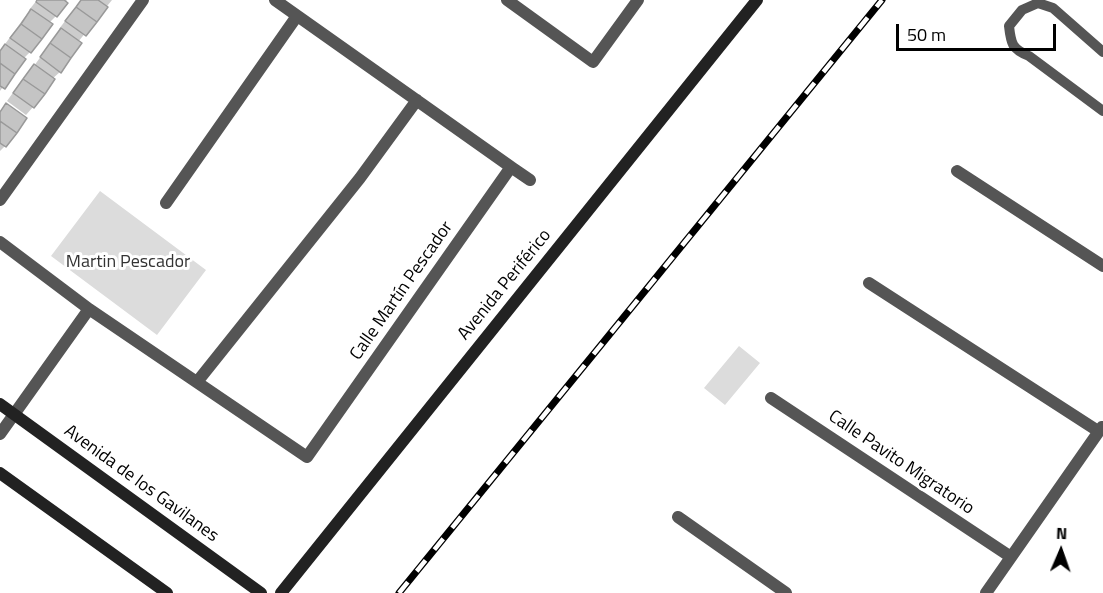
<!DOCTYPE html>
<meta charset="utf-8">
<style>
body{margin:0}
#map{position:relative;width:1103px;height:593px;overflow:hidden;background:#fff;font-family:"Titillium Web",sans-serif}
canvas{display:block}
.north{position:absolute;left:1031px;top:521px;width:60px;height:60px;-webkit-text-stroke:4px #fff;paint-order:stroke;rotate:2deg;font-size:16px;font-weight:700;line-height:24px;text-align:center;color:#000}
.north::after{content:'';display:block;margin:auto;width:21px;height:27px;background:#000;clip-path:polygon(50% 0,100% 100%,50% 72%,0 100%)}
.scale{position:absolute;left:896px;top:24px;width:160px;height:27px;box-sizing:border-box;border:3px solid #000;border-top:0;padding-left:8px;font-size:18px;line-height:21px;white-space:nowrap;color:#000;-webkit-text-stroke:4px #fff;paint-order:stroke}
</style>
<div id="map">
<canvas width="1103" height="593"></canvas>
<div class="north">N</div>
<div class="scale">50 m</div>
</div>
<script>
const g = document.querySelector('canvas').getContext('2d');
g.lineJoin = 'round';
function fill(path, color) {
  g.fillStyle = color;
  g.fill(path, 'evenodd');
}
function trace(path, color, width, dash) {
  g.strokeStyle = color;
  g.lineWidth = width;
  g.lineCap = dash ? 'butt' : 'round';
  g.setLineDash(dash || []);
  g.stroke(path);
}
function write(font, color, halo, rows, align = 'center') {
  g.font = font + ' "Titillium Web",sans-serif';
  g.lineWidth = 6;
  g.setLineDash([]);
  g.textBaseline = 'middle';
  g.strokeStyle = halo;
  g.fillStyle = color;
  for (const [text, x, y, turn = 0] of rows) {
    g.save();
    g.translate(x, y);
    g.rotate((+turn || 0) * Math.PI / 180);
    g.textAlign = isNaN(turn) ? turn : align;
    if (halo) g.strokeText(text, 0, 0);
    g.fillText(text, 0, 0);
    g.restore();
  }
}
fill(new Path2D(`
 M 100,191 L 206,270 L 157,335 L 51,256 Z
 M 739,346 L 760,363 L 725,405 L 704,388 Z`), '#dcdcdc');
fill(new Path2D(`
 M 37,0 L 67,0 L 56,16 L 49,23 L 30,52 L 23,59 L 0,91 L 0,51 L 24,18 L 31,11 L 29,10 Z
 M 81,0 L 112,0 L 78,42 L 60,72 L 52,79 L 33,107 L 26,115 L 7,101 L 27,73 L 34,66 L 54,38 L 61,31 L 59,29 Z
 M 7,105 L 5,146 L 0,151 L 0,111 Z`), '#0003');
const building = new Path2D(`
 M 37,0 L 64,0 L 68,3 L 57,17 L 36,2 Z
 M 81,0 L 98,0 L 108,7 L 97,22 L 76,7 Z
 M 76,7 L 97,22 L 86,36 L 65,21 Z
 M 31,9 L 53,24 L 42,39 L 21,24 Z
 M 21,24 L 42,39 L 31,53 L 10,38 Z
 M 61,28 L 82,43 L 71,58 L 50,43 Z
 M 50,43 L 71,58 L 61,73 L 40,57 Z
 M 5,44 L 26,59 L 15,74 L 0,63 L 0,51 Z
 M 0,63 L 15,74 L 5,89 L 0,86 Z
 M 34,64 L 55,79 L 45,94 L 23,79 Z
 M 23,79 L 45,94 L 34,108 L 13,93 Z
 M 6,103 L 27,118 L 17,133 L 0,121 L 0,112 Z
 M 0,121 L 17,133 L 6,147 L 0,143 Z`);
fill(building, '#c4c4c4');
trace(building, '#999', 1.5);
trace(new Path2D(`
 M 1103,52 L 1053,8 L 1038,3 L 1022,10 L 1009,26 C 1011,44 1012,49 1029,56 L 1103,111`), '#555', 10);
trace(new Path2D(`
 M 507,0 L 593,62 L 638,0
 M 511,167 L 530,180
 M 957,171 L 1103,266
 M 0,200 L 143,0
 M 166,203 L 297,16
 M 0,242 L 89,309 L 307,457 L 511,167 L 275,0
 M 869,283 L 1098,431
 M 197,382 L 360,178 L 417,100
 M 771,398 L 1011,557
 M 0,434 L 89,309
 M 678,517 L 786,593
 M 986,593 L 1102,427`), '#555', 12);
trace(new Path2D(`
 M 0,404 L 261,593
 M 0,473 L 167,593
 M 281,593 L 757,0`), '#222', 12);
const rail = new Path2D(`
 M 399,593 L 882,0`);
trace(rail, '#000', 7);
trace(rail, '#fff', 4.5, [14]);
write('18px', '#333', '#fff', [
 ["Martin Pescador",128,263]
]);
write('18px', '#000', '#fff', [
 ["Avenida Periférico",505,285,-51],
 ["Calle Martín Pescador",402,291,-55],
 ["Calle Pavito Migratorio",901,463,34],
 ["Avenida de los Gavilanes",141,484,36]
]);
</script>
